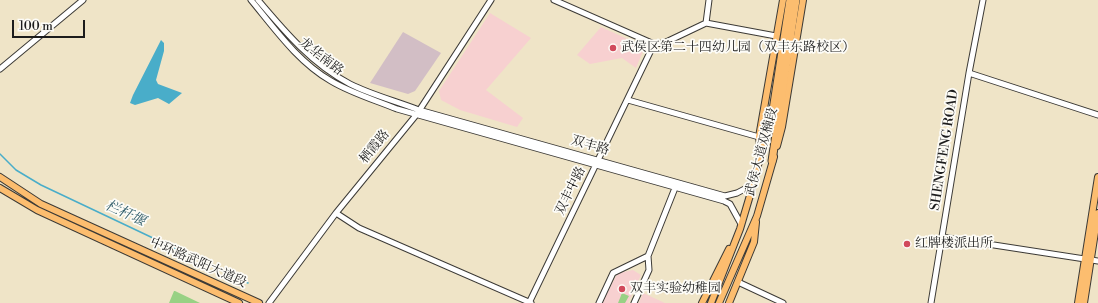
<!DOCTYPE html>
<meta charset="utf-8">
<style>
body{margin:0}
#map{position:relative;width:1098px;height:303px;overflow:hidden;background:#efe4c7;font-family:"Libre Bodoni",serif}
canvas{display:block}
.scale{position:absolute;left:12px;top:20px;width:73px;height:18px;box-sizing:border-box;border:2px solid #1c1c1c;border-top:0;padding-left:5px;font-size:12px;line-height:14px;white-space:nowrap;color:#1c1c1c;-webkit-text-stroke:3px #fdfcf7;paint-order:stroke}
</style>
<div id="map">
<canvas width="1098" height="303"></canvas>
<div class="scale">100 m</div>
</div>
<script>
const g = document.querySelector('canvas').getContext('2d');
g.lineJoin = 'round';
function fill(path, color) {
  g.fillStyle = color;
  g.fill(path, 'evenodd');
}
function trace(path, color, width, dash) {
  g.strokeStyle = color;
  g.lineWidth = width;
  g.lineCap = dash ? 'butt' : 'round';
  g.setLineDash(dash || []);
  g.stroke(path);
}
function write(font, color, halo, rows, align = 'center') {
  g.font = font + ' "Libre Bodoni","Noto Serif SC",serif';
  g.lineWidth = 3.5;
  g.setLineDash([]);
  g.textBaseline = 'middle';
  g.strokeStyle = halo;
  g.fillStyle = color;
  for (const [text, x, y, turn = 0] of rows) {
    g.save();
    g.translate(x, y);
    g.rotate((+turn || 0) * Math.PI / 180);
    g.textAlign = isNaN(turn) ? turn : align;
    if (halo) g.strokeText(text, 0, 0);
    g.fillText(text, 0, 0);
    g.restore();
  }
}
fill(new Path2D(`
 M 490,13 L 531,38 L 486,90 L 523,118 L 517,127 L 460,110 L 441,100 L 439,91 Z
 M 601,27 L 641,45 L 643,51 L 636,68 L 622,58 L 590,64 L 577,55 Z
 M 633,270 L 641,275 L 628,303 L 602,303 L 616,276 L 619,273 Z
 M 643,293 L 665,303 L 639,303 Z`), '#f7d0d0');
fill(new Path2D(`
 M 403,32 L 441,53 L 415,91 L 408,94 L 370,83 Z`), '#d2bec5');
fill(new Path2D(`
 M 174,291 L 175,291 L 200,303 L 169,303 Z
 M 622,293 L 629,296 L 625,303 L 618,303 Z`), '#98d184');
fill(new Path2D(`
 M 161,40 L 164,43 L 164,51 L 156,80 L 158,84 L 182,93 L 169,104 L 158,98 L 135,105 L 130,103 L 133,95 Z`), '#49adc9');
trace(new Path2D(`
 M 0,154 L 16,170 L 41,185 L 248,283`), '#49adc9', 1.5);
const minor = new Path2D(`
 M 251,0 C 275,29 298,62 331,81 C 351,93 375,100 397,109 L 724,201 L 730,204 L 741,224
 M 258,0 C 285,32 312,64 350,84 C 372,95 396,101 419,110 L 725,196 L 737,193 L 754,184
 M 554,0 L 654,44 L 664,43 L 706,23 L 776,36
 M 706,23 L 709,0
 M 0,69 L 83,0
 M 969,73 L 1098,115
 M 628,100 L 759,137
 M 336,213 L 359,228 L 531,303
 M 942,237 L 1098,261
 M 738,282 L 783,303
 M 269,303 L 336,213 L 417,114 L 491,0
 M 529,303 L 654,44
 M 599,303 L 613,273 L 648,256 L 675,188
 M 634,303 L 649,270 L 648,256
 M 931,303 L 969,73 L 983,0`);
const major = new Path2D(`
 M 777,146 L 782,127 L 803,0
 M 0,177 L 41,204 L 259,303
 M 0,188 L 37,210 L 239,303
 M 702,303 L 729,249
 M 711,303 L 740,229 L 751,192 L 761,154 L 759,137 L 783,0
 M 719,303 L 757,216 L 774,157
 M 729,303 L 754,242 L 756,222
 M 1078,303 L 1098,177
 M 1084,303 L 1098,213`);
const highway = new Path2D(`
 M 761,154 L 773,110 L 790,0
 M 772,161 L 796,0`);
trace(minor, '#3c3a36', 7);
trace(major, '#3c3a36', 8);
trace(highway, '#3c3a36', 9);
trace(minor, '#fff', 5);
trace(major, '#fcbd6f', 6);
trace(highway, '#fcbd6f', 7);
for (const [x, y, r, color] of [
 [613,48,4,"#d1495b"],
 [907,244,4,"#d1495b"],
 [622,289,4,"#d1495b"]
]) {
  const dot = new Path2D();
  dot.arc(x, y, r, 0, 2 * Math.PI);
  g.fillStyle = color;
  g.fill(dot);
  trace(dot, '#fdfcf7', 1.5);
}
write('13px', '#1c1c1c', '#fdfcf7', [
 ["武侯区第二十四幼儿园（双丰东路校区）",621,48],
 ["红牌楼派出所",915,244],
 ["双丰实验幼稚园",630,289]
], 'left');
write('13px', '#1c1c1c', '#fdfcf7', [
 ["龙华南路",321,57,38],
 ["双丰路",590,146,16],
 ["栖霞路",375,147,-51],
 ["SHENGFENG ROAD",945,150,-81],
 ["武侯大道双楠段",762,152,-75],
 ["双丰中路",571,191,-64],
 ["中环路武阳大道段",198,263,24]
]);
write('italic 14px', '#305d6a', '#fdfcf7', [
 ["栏杆堰",125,214,25]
]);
</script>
